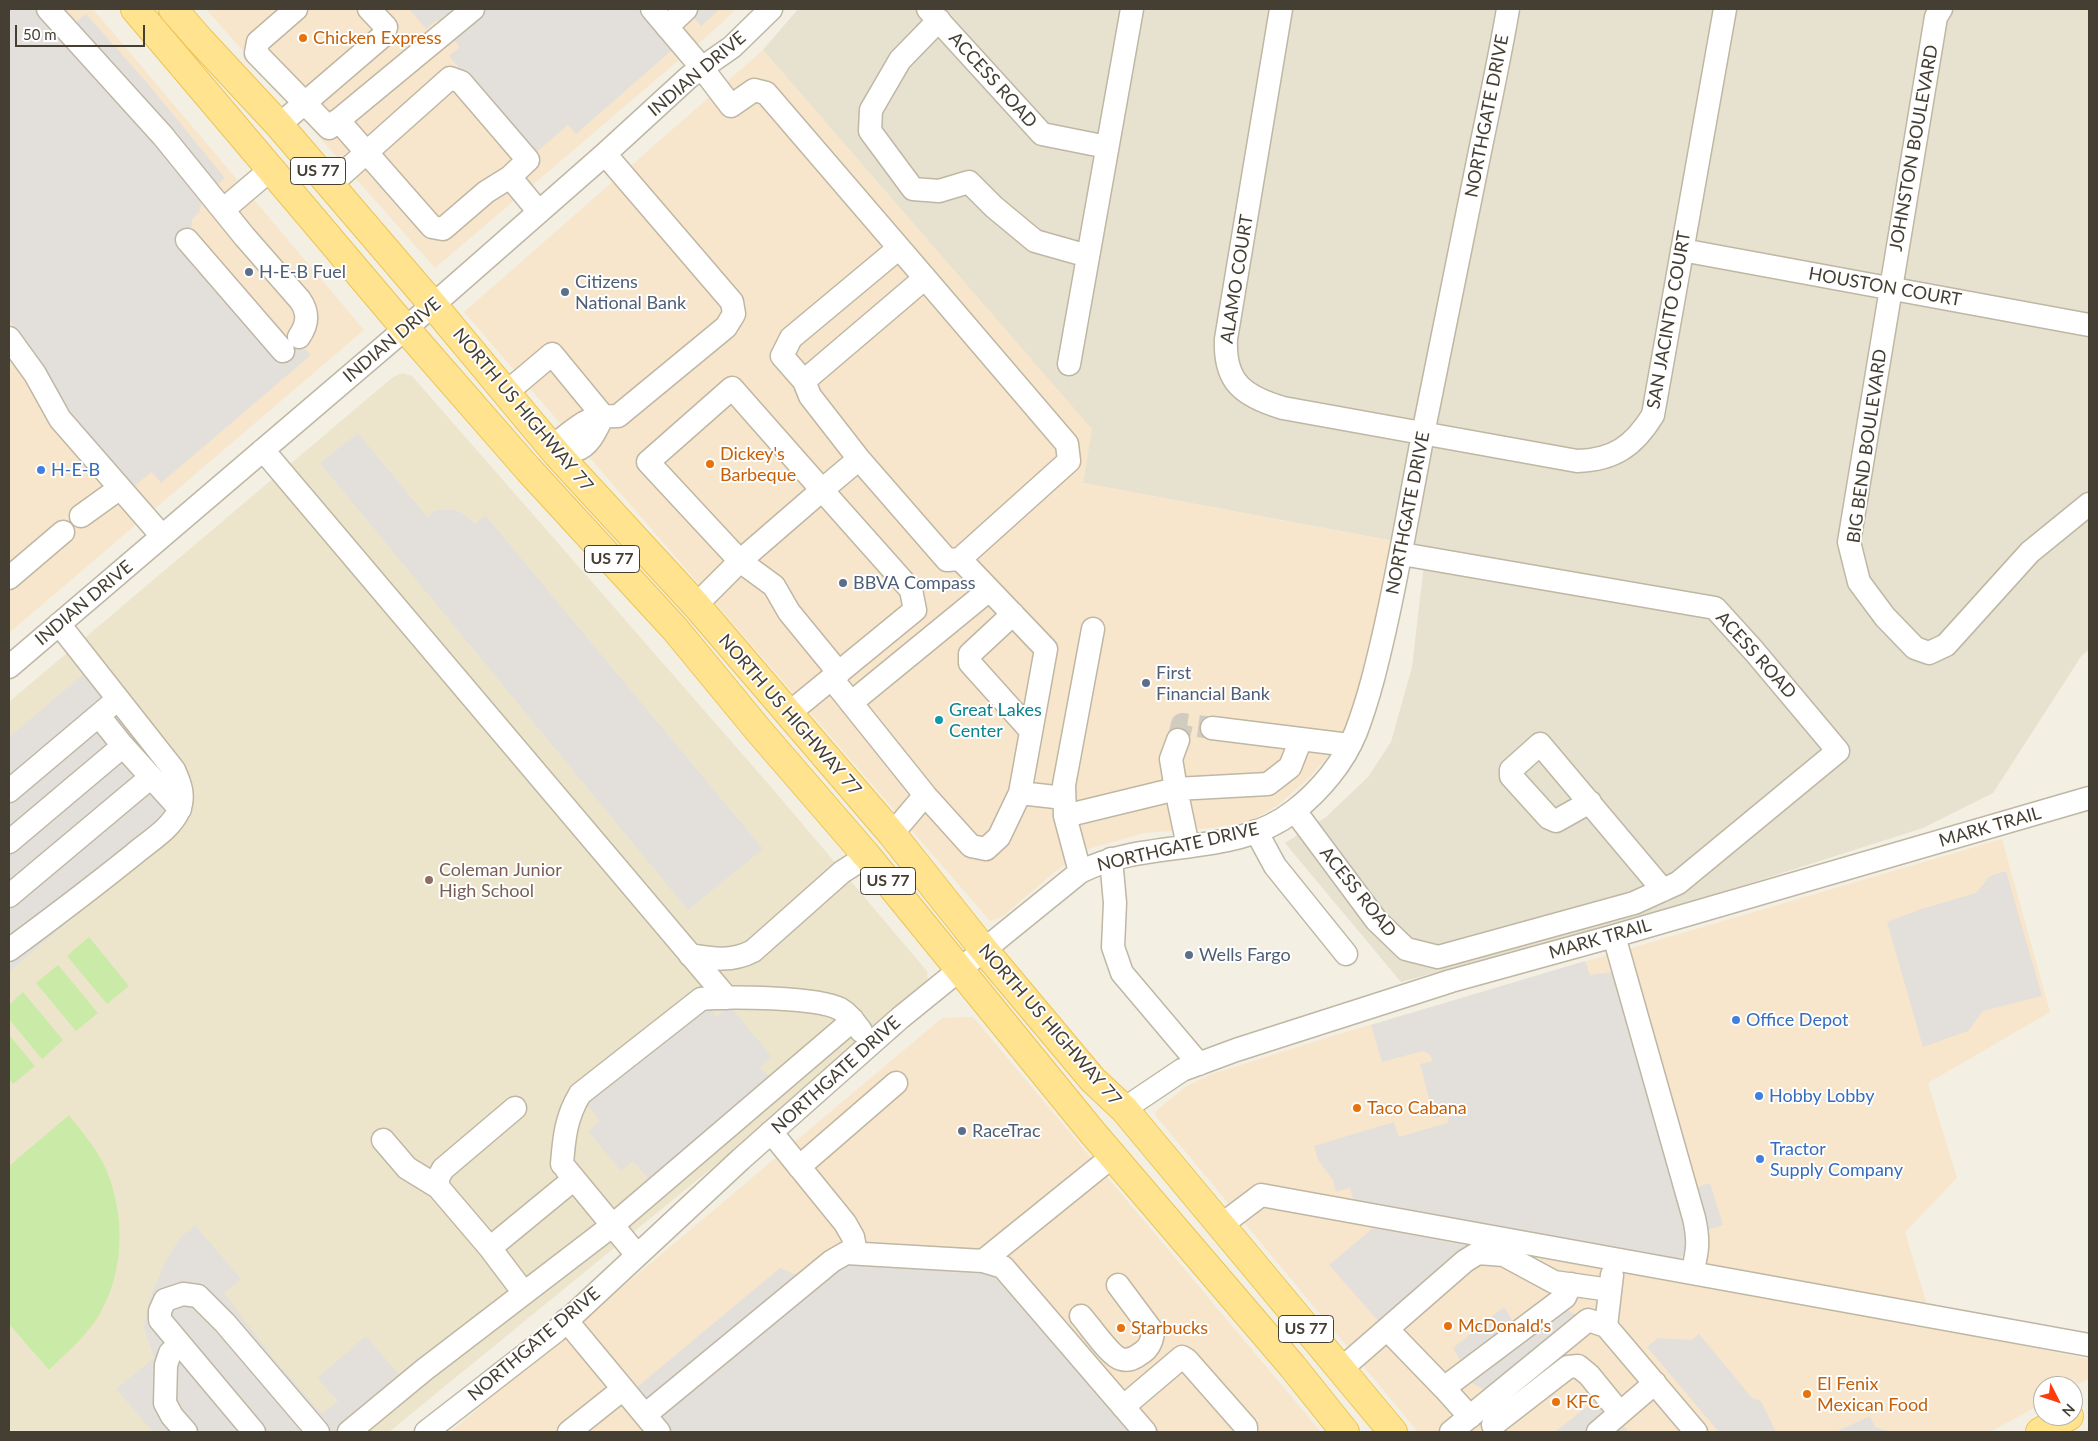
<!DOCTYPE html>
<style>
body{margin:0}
#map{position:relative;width:2098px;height:1441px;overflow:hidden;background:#f3efe2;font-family:Lato,sans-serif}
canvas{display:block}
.frame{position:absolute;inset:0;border:10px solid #453e32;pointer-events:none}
.north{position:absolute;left:2033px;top:1376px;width:50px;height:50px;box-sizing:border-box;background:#fff;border:1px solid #b5b2ad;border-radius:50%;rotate:131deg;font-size:14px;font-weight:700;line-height:20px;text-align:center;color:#453e32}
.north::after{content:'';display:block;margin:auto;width:18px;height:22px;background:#ff3a0d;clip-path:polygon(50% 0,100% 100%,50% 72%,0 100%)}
.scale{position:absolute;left:15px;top:25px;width:130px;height:22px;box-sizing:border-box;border:2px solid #453e32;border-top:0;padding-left:6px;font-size:15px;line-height:18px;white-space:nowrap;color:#453e32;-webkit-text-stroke:4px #fff;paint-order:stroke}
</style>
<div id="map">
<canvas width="2098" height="1441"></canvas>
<div class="frame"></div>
<div class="north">N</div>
<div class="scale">50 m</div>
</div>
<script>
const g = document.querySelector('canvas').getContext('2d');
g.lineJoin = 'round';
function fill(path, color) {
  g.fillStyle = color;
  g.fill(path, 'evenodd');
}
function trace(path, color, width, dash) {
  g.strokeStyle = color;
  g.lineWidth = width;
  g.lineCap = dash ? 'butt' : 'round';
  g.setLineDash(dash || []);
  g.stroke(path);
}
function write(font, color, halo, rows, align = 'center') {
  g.font = font + ' Lato,sans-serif';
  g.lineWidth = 4;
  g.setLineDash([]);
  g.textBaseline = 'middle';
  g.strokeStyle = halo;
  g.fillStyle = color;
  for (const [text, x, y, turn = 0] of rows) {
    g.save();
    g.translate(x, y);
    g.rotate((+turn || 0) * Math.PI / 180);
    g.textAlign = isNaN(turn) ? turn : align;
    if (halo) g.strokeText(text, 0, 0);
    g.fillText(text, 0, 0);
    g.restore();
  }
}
fill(new Path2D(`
 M 798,9 L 2089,9 L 2089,650 L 2082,655 L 1993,793 L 1923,828 L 1688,903 L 1401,982 L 1285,843 L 1326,817 L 1368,777 L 1391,742 L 1412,667 L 1426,547 L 1083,483 L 1091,429 L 763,50 Z`), '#e7e1d0');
fill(new Path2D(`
 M 9,9 L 93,9 L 364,330 L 9,633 Z
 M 206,9 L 736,9 L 713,31 L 435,268 Z
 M 763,50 L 1092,429 L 1083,483 L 1392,541 L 1366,678 L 1353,718 L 1332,752 L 1309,778 L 1278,805 L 1249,822 L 1212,828 L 1144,833 L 1091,848 L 1057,870 L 1002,917 L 990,921 L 464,312 Z
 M 2002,839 L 2050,1012 L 1928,1083 L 1957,1178 L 1905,1232 L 1934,1328 L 2089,1359 L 2089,1378 L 2073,1387 L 2043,1386 L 2043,1403 L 1990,1432 L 1418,1432 L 1155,1115 L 1156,1111 L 1185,1087 L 1209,1075 L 1339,1034 Z
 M 973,1017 L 1321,1432 L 450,1432 L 942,1018 Z`), '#f7e6cb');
fill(new Path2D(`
 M 403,373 L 412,376 L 772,788 L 927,971 L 928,988 L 915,1002 L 389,1432 L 9,1432 L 9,702 L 393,377 Z`), '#ede5cb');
fill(new Path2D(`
 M 89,937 L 129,986 L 107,1004 L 67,956 Z
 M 58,965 L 98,1013 L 76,1031 L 36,983 Z
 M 23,992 L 63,1040 L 42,1059 L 9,1019 L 9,1005 Z
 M 9,1035 L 35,1066 L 13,1084 L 9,1079 Z
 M 69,1115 C 82,1132 97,1149 106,1169 C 126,1217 125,1275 96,1320 C 83,1339 65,1354 49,1370 L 9,1324 L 9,1166 Z`), '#caeba7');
fill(new Path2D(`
 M 9,9 L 62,9 L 74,23 L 86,14 L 148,84 L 225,178 L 200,200 L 201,205 L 199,213 L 192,219 L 190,260 L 258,341 L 269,347 L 300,344 L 311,355 L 161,483 L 152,472 L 134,486 L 104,457 L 82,430 L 46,372 L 9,319 Z
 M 409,9 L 666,9 L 688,36 L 576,134 L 568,125 L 533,155 L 449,56 L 460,47 L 437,20 L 426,29 Z
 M 680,9 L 720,9 L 701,26 L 692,16 Z
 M 358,433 L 427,517 L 436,510 L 453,510 L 462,513 L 475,524 L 485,515 L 763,849 L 688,910 L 320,463 Z
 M 99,661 L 187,774 L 192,791 L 178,828 L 9,972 L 9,737 Z
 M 2006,871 L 2042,996 L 1983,1011 L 1968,1031 L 1923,1047 L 1887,922 L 1918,910 L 1976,893 L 1990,876 Z
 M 1585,961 L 1590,975 L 1632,969 L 1695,1188 L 1710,1183 L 1723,1225 L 1685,1237 L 1687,1250 L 1681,1257 L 1676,1259 L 1354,1201 L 1350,1188 L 1336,1192 L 1333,1180 L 1318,1160 L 1314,1146 L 1394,1122 L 1399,1137 L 1447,1123 L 1449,1117 L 1448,1115 L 1434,1118 L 1420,1064 L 1433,1061 L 1429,1054 L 1423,1051 L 1382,1062 L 1371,1025 Z
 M 706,1004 L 717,1017 L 730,1006 L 772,1057 L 760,1067 L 770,1078 L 649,1179 L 633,1161 L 621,1171 L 588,1131 L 600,1121 L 587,1104 Z
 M 195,1225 L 241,1279 L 224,1293 L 274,1359 L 322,1414 L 338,1401 L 317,1378 L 366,1336 L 411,1389 L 359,1432 L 153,1432 L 116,1389 L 154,1358 L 144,1327 L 150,1297 L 166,1260 L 181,1237 Z
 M 1373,1228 L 1475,1247 L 1381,1324 L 1329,1265 Z
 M 856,1244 L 986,1248 L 1013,1259 L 1160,1432 L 643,1432 L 619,1402 L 780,1268 L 799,1276 L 820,1256 L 834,1248 Z
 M 1551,1300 L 1576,1315 L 1485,1390 L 1473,1384 L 1453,1348 L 1504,1307 L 1517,1328 Z
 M 1699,1334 L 1752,1398 L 1761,1401 L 1776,1432 L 1719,1432 L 1647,1347 L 1658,1338 L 1691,1340 Z
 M 1593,1402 L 1622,1424 L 1629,1432 L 1555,1432 Z
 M 1870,1416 L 1875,1427 L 1892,1432 L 1836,1432 Z`), '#e3e0dc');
trace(new Path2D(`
 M 1178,740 L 1182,724 L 1212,728`), '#d0ccbf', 22, [22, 11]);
const minor = new Path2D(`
 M 48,9 L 163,136 L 244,236 L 300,300 C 309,313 308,324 299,337
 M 296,9 L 258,42 L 256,53 L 329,128 L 473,9
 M 652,9 L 702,68 L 731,106 L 754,90 L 766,93 L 925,278
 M 928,9 L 1042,134 L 1107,147
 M 1281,9 L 1226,339 C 1224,382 1243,396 1283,408 L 1577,461 C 1614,460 1634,446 1653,415 L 1725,9
 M 1941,9 L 1936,17 L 1849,542 L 1859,582 L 1885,617 L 1915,648 L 1929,653 L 1946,645 L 2030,552 L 2089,504
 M 939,20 L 900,60 L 871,110 L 870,131 L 913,189 L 939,191 L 969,182 L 994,207 L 1035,241 L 1088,256
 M 667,27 L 686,9
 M 338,120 L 432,227 L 443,229 L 486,192 L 510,177
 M 279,125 L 384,35 L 386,27 L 369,9
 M 330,185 L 450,78 L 461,82 L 528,160 L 510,177 L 539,212
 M 223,210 L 270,170
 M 187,240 L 283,351
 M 1682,250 L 2089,325
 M 9,338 L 35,374 L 60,419 L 162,536
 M 1069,364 L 1132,9
 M 804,381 L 782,356 L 791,338 L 899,248
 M 507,392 L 552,354 L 603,416
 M 263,450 L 727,998
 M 562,451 L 562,439 C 583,422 590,416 618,416 L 726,327 L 734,314 L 732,302 L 605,154
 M 557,454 C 563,450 568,452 576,450 C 590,446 597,428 603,416
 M 81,516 L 120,488
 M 960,559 L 1046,649 L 1020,793
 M 9,578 L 63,532
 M 696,605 L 740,561 L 822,490 L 911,590 L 915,610 L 788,714
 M 1013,614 L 970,654 L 970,663 L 1031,731
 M 9,667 L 433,305 L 605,154 L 689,77 L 732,47 L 771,9
 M 839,673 L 789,612 L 774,586 L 740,561 L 648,462 L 732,388 L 822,490 L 859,459 L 947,560 L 960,559 L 1069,461 L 1067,444 L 925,278 L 804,381 L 810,396 L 859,459
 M 832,679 L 925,795 L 892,834
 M 851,703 L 989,590
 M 99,716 L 123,746 L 180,809
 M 1212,728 L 1349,745
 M 9,791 L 118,699
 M 925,795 L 971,846 L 986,849 L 999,837 L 1020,793 L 1064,798
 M 1590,802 L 1556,821 L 1549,818 L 1511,776 L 1511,770 L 1540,744 L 1663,890
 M 1295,811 L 1376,920 L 1406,949 L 1438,957 L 1634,903 L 1678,883 L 1838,751 L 1754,651 L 1715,608 L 1402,554
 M 1065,816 L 1176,789 L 1171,759 L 1178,740
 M 1256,831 L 1275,866 L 1346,954
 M 9,842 L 123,746
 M 1188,846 L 1176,789 L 1268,784 L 1290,767 L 1301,739
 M 1111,859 L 1115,903 L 1113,947 L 1122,973 L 1199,1064
 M 1080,872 L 1065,816 L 1064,785 L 1093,629
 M 9,896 L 151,777
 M 1614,936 L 1694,1218 C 1699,1240 1698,1251 1692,1273
 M 9,950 C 51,919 92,888 133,855 C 148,842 171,829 179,810 C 185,796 180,783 174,770 L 59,624
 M 690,955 C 713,959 732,962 753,951 L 842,872 L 867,856
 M 1124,1109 L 1182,1070 L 1236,1050 L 1451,981 L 1614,936 L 2089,798
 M 771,1132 L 845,1223 L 853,1237 L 856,1253
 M 383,1140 L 407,1168 L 438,1187 L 490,1248 L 524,1293
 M 562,1164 C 564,1138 566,1117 580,1094 L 701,999 C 728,996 818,997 840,1009 C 849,1014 855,1023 861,1031
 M 799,1167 L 896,1083
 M 566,1169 L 637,1255
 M 438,1187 L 438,1178 L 443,1169 L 515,1108
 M 1220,1226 L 1261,1195 L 2089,1345
 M 490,1248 L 574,1179
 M 983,1261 L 1113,1156
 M 1612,1275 L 1606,1326 L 1696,1432
 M 1081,1316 C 1090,1326 1110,1356 1121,1359 C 1128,1361 1135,1358 1140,1354 C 1149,1349 1152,1342 1153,1332 L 1118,1285
 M 566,1320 L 659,1432
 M 1387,1329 L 1444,1388
 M 180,1344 L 170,1353 L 166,1365 L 165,1403 L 172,1416 L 186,1432
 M 1340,1370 L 1465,1261 L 1478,1253 L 1504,1255 L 1554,1282 L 1610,1290
 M 1123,1407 L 1182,1357 L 1187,1360 L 1246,1427 L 1246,1432
 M 645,1415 L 832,1261 L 846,1253 L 983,1261 L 1003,1267 L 1145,1432
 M 1470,1417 L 1444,1388 L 1565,1297 L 1571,1284
 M 1493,1425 L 1568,1367 L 1578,1366 L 1589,1375 L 1620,1413
 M 254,1432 L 160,1320 L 160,1311 L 165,1300 L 183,1294 L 198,1296 L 225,1323 L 318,1432
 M 349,1432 L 424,1370 L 613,1225 L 853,1020
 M 426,1432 L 556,1331 L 741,1159 L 900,1018 L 1080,872 C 1147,837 1233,859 1294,811 C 1320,791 1344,762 1356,732 C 1369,698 1377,664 1385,629 C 1400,562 1411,496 1424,429 C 1443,336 1461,243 1480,151 C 1490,103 1500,56 1508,9
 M 569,1432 L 623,1389
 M 1451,1432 L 1588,1320 L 1606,1326
 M 1598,1432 L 1655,1383`);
const major = new Path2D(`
 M 135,9 L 405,328 L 528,469 L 675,629 L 759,731 L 867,856 L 1092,1132 L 1293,1367 L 1345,1432
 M 173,9 L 200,40 L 279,125 L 433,305 L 557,454 L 696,605 L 892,834 L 984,950 L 1093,1080 L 1124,1109 L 1393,1432
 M 2040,1432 L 2069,1416`);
trace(minor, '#bfb7a4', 25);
trace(major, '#edc556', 30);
trace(minor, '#fff', 22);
trace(major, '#ffe38f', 28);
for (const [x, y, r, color] of [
 [303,38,5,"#e8710a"],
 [249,272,5,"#5c6f8a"],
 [565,292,5,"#5c6f8a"],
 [710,464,5,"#e8710a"],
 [41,470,5,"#3f7fe0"],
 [843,583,5,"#5c6f8a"],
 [1146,683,5,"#5c6f8a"],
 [939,720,5,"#0f9aa8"],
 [429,880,5,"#8d6e63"],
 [1189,955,5,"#5c6f8a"],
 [1736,1020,5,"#3f7fe0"],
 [1759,1096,5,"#3f7fe0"],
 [1357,1108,5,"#e8710a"],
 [962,1131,5,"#5c6f8a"],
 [1760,1159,5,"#3f7fe0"],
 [1448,1326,5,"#e8710a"],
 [1121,1328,5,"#e8710a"],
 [1807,1394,5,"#e8710a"],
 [1556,1402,5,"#e8710a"]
]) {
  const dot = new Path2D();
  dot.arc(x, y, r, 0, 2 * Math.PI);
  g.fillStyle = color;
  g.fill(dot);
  trace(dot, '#fff', 2);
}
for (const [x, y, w] of [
 [318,171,55],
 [612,559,55],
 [888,881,55],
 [1306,1329,55]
]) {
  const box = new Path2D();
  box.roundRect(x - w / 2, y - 13.5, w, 27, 4);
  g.fillStyle = '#fff';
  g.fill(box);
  trace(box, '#453e32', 1);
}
write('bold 16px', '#453e32', null, [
 ["US 77",318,171],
 ["US 77",612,559],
 ["US 77",888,881],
 ["US 77",1306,1329]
]);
write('18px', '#c56008', '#fff', [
 ["Chicken Express",313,38],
 ["Dickey's",720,454],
 ["Barbeque",720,475],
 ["Taco Cabana",1367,1108],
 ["McDonald's",1458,1326],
 ["Starbucks",1131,1328],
 ["El Fenix",1817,1384],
 ["Mexican Food",1817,1405],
 ["KFC",1566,1402]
], 'left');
write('18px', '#453e32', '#fff', [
 ["INDIAN DRIVE",697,74,-40],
 ["ACCESS ROAD",993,80,48],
 ["NORTHGATE DRIVE",1487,116,-79],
 ["JOHNSTON BOULEVARD",1914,148,-80],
 ["ALAMO COURT",1237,279,-81],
 ["HOUSTON COURT",1885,287,10],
 ["SAN JACINTO COURT",1669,320,-80],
 ["INDIAN DRIVE",392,340,-40],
 ["NORTH US HIGHWAY 77",523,410,50],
 ["BIG BEND BOULEVARD",1867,446,-82],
 ["NORTHGATE DRIVE",1408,513,-79],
 ["INDIAN DRIVE",84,603,-40],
 ["ACESS ROAD",1756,655,48],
 ["NORTH US HIGHWAY 77",790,715,49],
 ["MARK TRAIL",1990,827,-16],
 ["NORTHGATE DRIVE",1178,847,-13],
 ["ACESS ROAD",1358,892,51],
 ["MARK TRAIL",1600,939,-16],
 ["NORTH US HIGHWAY 77",1050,1025,49],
 ["NORTHGATE DRIVE",836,1075,-42],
 ["NORTHGATE DRIVE",534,1344,-40]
]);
write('18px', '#4e5e75', '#fff', [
 ["H-E-B Fuel",259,272],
 ["Citizens",575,282],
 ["National Bank",575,303],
 ["BBVA Compass",853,583],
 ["First",1156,673],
 ["Financial Bank",1156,694],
 ["Wells Fargo",1199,955],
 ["RaceTrac",972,1131]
], 'left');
write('18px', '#366cbe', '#fff', [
 ["H-E-B",51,470],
 ["Office Depot",1746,1020],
 ["Hobby Lobby",1769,1096],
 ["Tractor",1770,1149],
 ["Supply Company",1770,1170]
], 'left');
write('18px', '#0d838f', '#fff', [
 ["Great Lakes",949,710],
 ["Center",949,731]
], 'left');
write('18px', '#785e54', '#fff', [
 ["Coleman Junior",439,870],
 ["High School",439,891]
], 'left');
</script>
